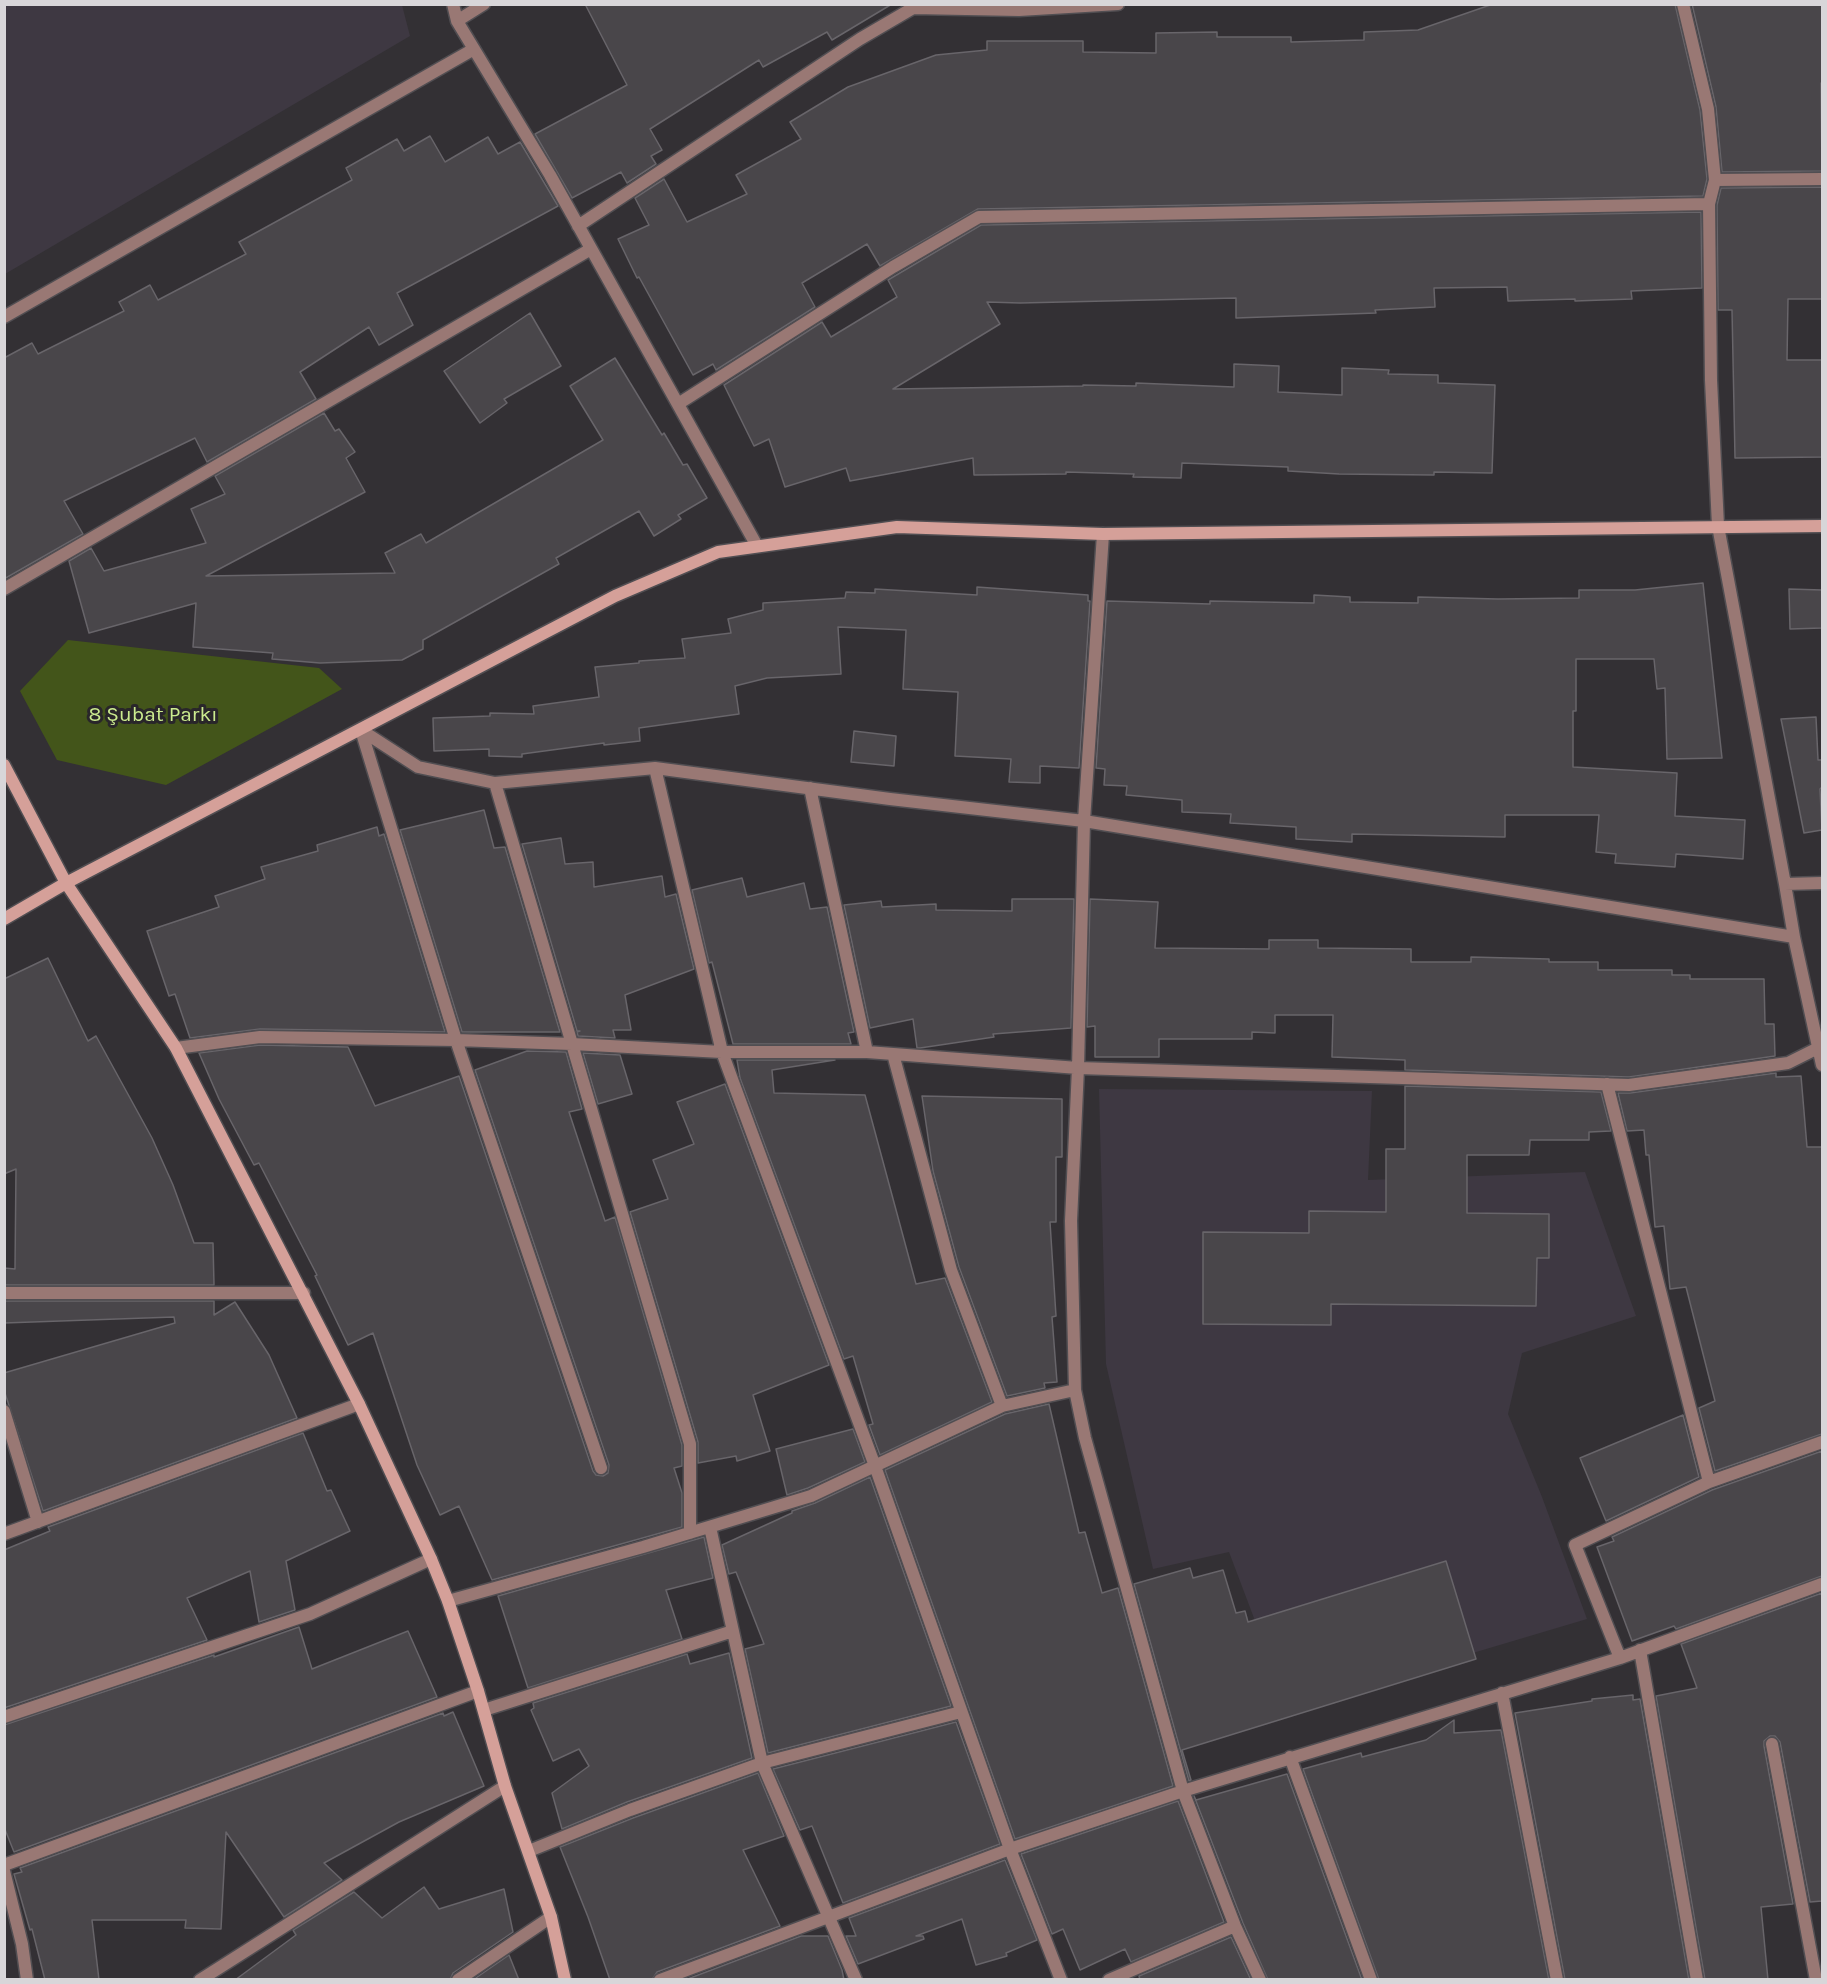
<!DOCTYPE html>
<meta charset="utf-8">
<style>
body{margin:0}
#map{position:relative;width:1827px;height:1984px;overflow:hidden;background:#333034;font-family:Karla,sans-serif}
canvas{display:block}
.frame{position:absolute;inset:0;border:6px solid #d8d6d9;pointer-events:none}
</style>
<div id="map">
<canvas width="1827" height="1984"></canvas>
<div class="frame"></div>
</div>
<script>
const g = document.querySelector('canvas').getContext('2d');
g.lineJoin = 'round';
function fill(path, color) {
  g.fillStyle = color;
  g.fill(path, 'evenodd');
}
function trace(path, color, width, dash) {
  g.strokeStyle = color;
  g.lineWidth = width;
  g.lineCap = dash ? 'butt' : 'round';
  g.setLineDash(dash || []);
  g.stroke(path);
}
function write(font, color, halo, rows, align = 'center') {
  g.font = font + ' Karla,sans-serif';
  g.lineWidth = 6;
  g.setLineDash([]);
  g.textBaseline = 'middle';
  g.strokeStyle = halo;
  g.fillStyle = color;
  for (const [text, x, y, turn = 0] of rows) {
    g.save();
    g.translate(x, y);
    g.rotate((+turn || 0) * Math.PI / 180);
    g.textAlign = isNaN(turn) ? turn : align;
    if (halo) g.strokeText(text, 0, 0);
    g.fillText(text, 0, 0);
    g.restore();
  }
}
fill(new Path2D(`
 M 4,5 L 402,5 L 410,36 L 5,274 Z
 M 1099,1089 L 1372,1091 L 1368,1180 L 1585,1172 L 1636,1316 L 1522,1353 L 1508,1414 L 1542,1497 L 1587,1619 L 1288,1708 L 1229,1552 L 1153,1569 L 1106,1364 Z`), '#3e3842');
fill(new Path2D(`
 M 68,640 L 319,668 L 342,689 L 166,785 L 57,760 L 20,691 Z`), '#43551a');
const building = new Path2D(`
 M 585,4 L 892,4 L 832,40 L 827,32 L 763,67 L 759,60 L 650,129 L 662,150 L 651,156 L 656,164 L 627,183 L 621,172 L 572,198 L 535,134 L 627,85 Z
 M 1493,4 L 1675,4 L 1700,110 L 1707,179 L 1703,196 L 978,209 L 880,266 L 867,244 L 802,283 L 815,307 L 716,370 L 713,364 L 693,375 L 639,277 L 637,278 L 618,239 L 649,225 L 635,198 L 664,179 L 687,222 L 747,194 L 736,175 L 801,139 L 790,122 L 848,87 L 936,55 L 987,50 L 987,41 L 1083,41 L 1083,52 L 1156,53 L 1156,33 L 1217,32 L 1217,37 L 1291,37 L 1291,42 L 1364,40 L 1364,32 L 1418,30 Z
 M 1692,4 L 1822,4 L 1822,83 L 1821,83 L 1822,171 L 1722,172 L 1716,107 Z
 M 430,136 L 445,162 L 488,137 L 498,154 L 520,142 L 558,206 L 397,293 L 413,325 L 379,345 L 369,327 L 300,372 L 316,399 L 207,462 L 195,438 L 64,501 L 83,534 L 4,579 L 4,358 L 32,343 L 38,354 L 124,311 L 119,302 L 150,285 L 158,300 L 246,254 L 239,242 L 352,180 L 346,168 L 397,139 L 404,151 Z
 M 1822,187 L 1822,299 L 1788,299 L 1787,360 L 1822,360 L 1822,457 L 1735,458 L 1732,310 L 1718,310 L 1717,205 L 1721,188 Z
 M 1701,212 L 1702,288 L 1631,291 L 1632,299 L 1575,301 L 1575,299 L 1508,301 L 1507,287 L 1434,288 L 1435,307 L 1375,310 L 1376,313 L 1236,318 L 1236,298 L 1020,303 L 987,302 L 1000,324 L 893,389 L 1083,386 L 1083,385 L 1136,386 L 1136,383 L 1234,387 L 1234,364 L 1279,366 L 1278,392 L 1342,395 L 1342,368 L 1389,370 L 1388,374 L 1438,375 L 1438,383 L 1495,385 L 1492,473 L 1434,472 L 1434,475 L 1339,474 L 1288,471 L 1288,467 L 1182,463 L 1181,478 L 1133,477 L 1134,474 L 1066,472 L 1066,474 L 974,475 L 973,458 L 850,481 L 846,468 L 785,487 L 769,439 L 754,446 L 724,385 L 822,322 L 831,337 L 897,297 L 888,280 L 981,225 Z
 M 530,313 L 561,366 L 504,399 L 507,403 L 480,423 L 444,371 Z
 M 615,358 L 662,435 L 664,433 L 683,465 L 687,464 L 707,498 L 678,515 L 681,519 L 654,536 L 639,511 L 556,558 L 559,564 L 423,640 L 423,649 L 402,660 L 320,663 L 272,659 L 273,653 L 193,647 L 196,603 L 89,633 L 69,561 L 91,548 L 104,571 L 206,543 L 191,509 L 225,494 L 215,476 L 324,413 L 335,431 L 339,429 L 355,452 L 346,458 L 365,492 L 206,576 L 395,573 L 385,553 L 421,534 L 426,543 L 603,440 L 570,386 Z
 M 1703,583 L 1722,758 L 1667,759 L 1665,688 L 1657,689 L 1654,659 L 1576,659 L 1576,711 L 1573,711 L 1573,767 L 1677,773 L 1675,816 L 1745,820 L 1743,859 L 1676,854 L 1675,867 L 1615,863 L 1616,854 L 1596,852 L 1599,815 L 1505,815 L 1505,837 L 1352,834 L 1352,842 L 1296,839 L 1296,827 L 1230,823 L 1231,814 L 1182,812 L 1182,800 L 1126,795 L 1127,786 L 1104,785 L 1105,769 L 1096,768 L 1107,601 L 1210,604 L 1210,601 L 1314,603 L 1314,595 L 1350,597 L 1350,602 L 1418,603 L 1418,597 L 1498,599 L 1579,598 L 1579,590 L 1635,590 Z
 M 977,587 L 1088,595 L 1088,601 L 1090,601 L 1079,768 L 1040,766 L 1040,783 L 1009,782 L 1011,759 L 955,756 L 958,692 L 903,689 L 906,630 L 838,627 L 841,674 L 767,678 L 735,686 L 739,714 L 639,728 L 640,741 L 604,745 L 604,743 L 522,754 L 522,757 L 489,756 L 489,749 L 434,751 L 433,718 L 490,716 L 490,713 L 534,714 L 533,706 L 599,697 L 595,667 L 639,663 L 639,661 L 685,658 L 682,639 L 731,633 L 728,619 L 763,610 L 763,603 L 845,598 L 846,592 L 875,593 L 875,589 L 977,595 Z
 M 1789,589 L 1822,590 L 1822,628 L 1790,629 Z
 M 1816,717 L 1818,760 L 1822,760 L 1822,787 L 1820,789 L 1822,830 L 1804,833 L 1781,719 Z
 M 854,731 L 896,736 L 894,766 L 851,762 Z
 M 484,810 L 494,848 L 505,847 L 560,1032 L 462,1032 L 400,830 Z
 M 377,827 L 379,836 L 384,834 L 445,1032 L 260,1029 L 190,1038 L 175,994 L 169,996 L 147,931 L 219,907 L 215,896 L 265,879 L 261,867 L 318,851 L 317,845 Z
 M 561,838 L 565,864 L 593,862 L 594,887 L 662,876 L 665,897 L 676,894 L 694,969 L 625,995 L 631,1030 L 613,1030 L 615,1038 L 578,1036 L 577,1032 L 580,1031 L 577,1031 L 522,844 Z
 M 742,878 L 747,897 L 804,883 L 810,909 L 827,907 L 854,1032 L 848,1033 L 851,1044 L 733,1044 L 712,962 L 709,963 L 692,890 Z
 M 1012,899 L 1074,899 L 1071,1028 L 993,1034 L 994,1037 L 920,1048 L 917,1048 L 913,1019 L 870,1028 L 844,905 L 881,901 L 882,907 L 936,904 L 936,910 L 1012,911 Z
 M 1090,899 L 1158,902 L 1155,948 L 1269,949 L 1269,940 L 1318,940 L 1318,948 L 1411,949 L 1411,962 L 1471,962 L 1471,957 L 1549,959 L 1549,962 L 1598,962 L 1598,970 L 1672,970 L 1672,975 L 1690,975 L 1690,979 L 1764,979 L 1765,1024 L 1774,1024 L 1775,1056 L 1629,1077 L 1405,1070 L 1405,1060 L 1332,1057 L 1333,1015 L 1275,1015 L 1275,1033 L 1252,1032 L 1252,1039 L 1159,1039 L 1159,1057 L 1095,1057 L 1095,1026 L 1087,1027 Z
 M 48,958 L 88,1041 L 96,1036 L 152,1138 L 173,1185 L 194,1243 L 213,1243 L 214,1285 L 4,1285 L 4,1268 L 15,1269 L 16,1169 L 4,1174 L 4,979 Z
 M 260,1045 L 348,1047 L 375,1106 L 459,1076 L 593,1471 L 596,1475 L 603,1476 L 608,1473 L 609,1465 L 475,1070 L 527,1051 L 566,1052 L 582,1109 L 569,1112 L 605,1221 L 615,1217 L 682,1445 L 682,1466 L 674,1468 L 682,1493 L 682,1527 L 492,1580 L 459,1506 L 440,1515 L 417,1465 L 373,1333 L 348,1345 L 315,1276 L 317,1275 L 259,1163 L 254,1165 L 219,1099 L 199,1053 Z
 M 583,1053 L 620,1055 L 632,1094 L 598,1104 Z
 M 737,1060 L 835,1060 L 772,1070 L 774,1093 L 865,1095 L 916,1284 L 945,1278 L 992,1402 L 880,1455 L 869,1425 L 873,1424 L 853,1356 L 844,1359 L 740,1078 Z
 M 1776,1073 L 1776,1077 L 1801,1076 L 1807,1147 L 1822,1147 L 1822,1434 L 1715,1471 L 1699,1408 L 1715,1401 L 1686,1287 L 1670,1289 L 1664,1226 L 1655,1227 L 1649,1155 L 1646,1155 L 1644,1130 L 1627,1131 L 1618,1093 L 1630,1093 Z
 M 725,1084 L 829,1365 L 753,1395 L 770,1451 L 737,1461 L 736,1456 L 698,1463 L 698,1442 L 630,1212 L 668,1199 L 653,1160 L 694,1144 L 677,1102 Z
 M 1405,1086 L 1601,1092 L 1611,1131 L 1589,1132 L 1589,1140 L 1530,1140 L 1529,1155 L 1467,1155 L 1467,1213 L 1549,1214 L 1549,1258 L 1537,1258 L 1536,1306 L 1331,1304 L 1331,1325 L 1203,1324 L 1203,1232 L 1309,1233 L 1309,1211 L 1386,1212 L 1386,1149 L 1405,1149 Z
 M 922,1096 L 1062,1099 L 1062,1157 L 1056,1157 L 1056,1222 L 1050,1222 L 1056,1316 L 1052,1317 L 1057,1382 L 1044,1383 L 1045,1388 L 1007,1396 L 959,1267 L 933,1171 Z
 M 4,1301 L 214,1301 L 214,1315 L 235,1302 L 269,1355 L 297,1418 L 43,1511 L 4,1390 L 4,1373 L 175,1323 L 174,1317 L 4,1323 Z
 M 1049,1404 L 1079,1533 L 1085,1532 L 1102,1593 L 1118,1588 L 1173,1786 L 1015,1839 L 885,1470 L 1005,1414 Z
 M 1683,1415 L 1699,1477 L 1606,1521 L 1580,1458 Z
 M 853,1429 L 865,1462 L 808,1488 L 787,1495 L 776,1449 Z
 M 303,1433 L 327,1491 L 331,1490 L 350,1531 L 286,1561 L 295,1610 L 259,1622 L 250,1571 L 187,1598 L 207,1640 L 4,1708 L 4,1550 L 50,1531 L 48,1527 Z
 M 1822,1451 L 1822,1576 L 1676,1629 L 1674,1626 L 1632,1641 L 1597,1547 L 1614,1541 L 1612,1537 L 1712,1490 Z
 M 870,1477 L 951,1706 L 768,1753 L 745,1649 L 764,1644 L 736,1572 L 729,1574 L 722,1545 L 792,1513 L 792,1511 L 815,1503 Z
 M 704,1537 L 713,1578 L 666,1590 L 682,1639 L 528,1688 L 498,1596 Z
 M 1446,1561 L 1476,1659 L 1182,1750 L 1191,1780 L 1189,1781 L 1134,1584 L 1190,1568 L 1193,1578 L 1223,1570 L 1236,1613 L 1245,1611 L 1248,1622 Z
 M 1822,1593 L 1822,1901 L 1810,1902 L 1780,1742 L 1775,1736 L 1770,1736 L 1764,1741 L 1764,1746 L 1793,1904 L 1761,1907 L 1768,1980 L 1705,1980 L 1656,1696 L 1697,1688 L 1681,1644 Z
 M 299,1627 L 312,1669 L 408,1631 L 437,1697 L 14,1852 L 4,1827 L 4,1725 L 214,1655 L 214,1657 Z
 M 729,1653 L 752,1758 L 627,1802 L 562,1829 L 552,1793 L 589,1766 L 579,1749 L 553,1761 L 531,1710 L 534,1708 L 533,1703 L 687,1654 L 690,1664 Z
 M 1633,1695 L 1633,1700 L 1640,1699 L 1689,1980 L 1565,1980 L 1515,1713 L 1592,1701 L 1592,1699 Z
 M 453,1712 L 484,1786 L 399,1822 L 324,1863 L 342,1880 L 284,1917 L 226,1832 L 221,1929 L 185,1928 L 186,1920 L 92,1920 L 99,1980 L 45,1980 L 32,1929 L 30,1930 L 14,1874 L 22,1872 L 20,1868 L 443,1713 L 444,1716 Z
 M 1454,1720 L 1454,1733 L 1501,1730 L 1549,1980 L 1379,1980 L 1303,1769 L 1361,1753 L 1362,1757 L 1426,1740 Z
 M 956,1722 L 1000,1844 L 843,1903 L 812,1826 L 800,1830 L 773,1769 Z
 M 758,1773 L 784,1836 L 743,1850 L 780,1926 L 657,1972 L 652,1980 L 610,1980 L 588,1917 L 560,1847 L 633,1818 Z
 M 1287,1774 L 1362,1980 L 1268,1980 L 1243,1923 L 1194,1796 L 1196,1800 Z
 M 1178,1801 L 1224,1922 L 1131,1962 L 1125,1949 L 1080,1970 L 1063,1929 L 1052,1934 L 1021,1854 Z
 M 1005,1860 L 1037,1940 L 1006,1953 L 1007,1956 L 976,1965 L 962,1919 L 916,1936 L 923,1936 L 924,1939 L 858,1964 L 846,1936 L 856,1936 L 849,1918 Z
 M 424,1887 L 439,1909 L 504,1889 L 513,1932 L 453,1973 L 450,1980 L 235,1980 L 296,1935 L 293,1930 L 354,1892 L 382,1918 Z
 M 801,1936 L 828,1936 L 842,1970 L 844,1980 L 685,1980 Z
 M 1231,1937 L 1251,1980 L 1140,1980 L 1139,1976 Z
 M 509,1955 L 519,1980 L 473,1980 Z`);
fill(building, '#49464a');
trace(building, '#68656a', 1.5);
const street = new Path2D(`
 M 453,4 L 457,21 L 550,175 L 757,546
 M 1683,4 L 1708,109 L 1715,180 L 1709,204 L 1711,380 L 1718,526 L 1785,884 L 1794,937 L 1822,1065
 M 457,21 L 484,4
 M 1715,180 L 1822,179
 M 578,226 L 860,39 L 913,8 L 1019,10 L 1118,4
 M 4,317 L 474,49
 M 678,404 L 893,267 L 979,217 L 1709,204
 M 1103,534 L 1084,821 L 1078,1068 L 1071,1221 L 1075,1390 L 1085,1438 L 1183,1791 L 1235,1926 L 1260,1980
 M 4,589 L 591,249
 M 361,730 L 418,767 L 495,783 L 655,768 L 890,799 L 1084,821 L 1794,937
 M 361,730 L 456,1040 L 601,1468
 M 655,768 L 722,1052 L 875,1466 L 1010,1849 L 1061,1980
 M 495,783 L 690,1444 L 690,1533
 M 810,788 L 867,1052
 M 1785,884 L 1822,883
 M 176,1048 L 260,1037 L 456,1040 L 572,1044 L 722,1052 L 867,1052 L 1078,1068 L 1629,1085 L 1788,1063 L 1822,1046
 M 893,1054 L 951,1270 L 1002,1406
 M 1607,1084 L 1709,1482 L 1822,1442
 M 4,1293 L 304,1293
 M 4,1411 L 38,1522
 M 710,1527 L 762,1763 L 856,1980
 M 4,1534 L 359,1404
 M 448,1601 L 643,1547 L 811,1496 L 1002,1406 L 1075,1390
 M 1640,1650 L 1697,1980
 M 1620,1658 L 1575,1545 L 1709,1482
 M 1502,1693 L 1557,1980
 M 484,1710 L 733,1631
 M 4,1717 L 310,1614 L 431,1559
 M 1772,1744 L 1816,1980
 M 1290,1757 L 1371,1980
 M 529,1851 L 630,1810 L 762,1763 L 961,1712
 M 4,1865 L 478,1691
 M 4,1871 L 22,1944 L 27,1980
 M 200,1980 L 505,1786
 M 458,1980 L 551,1917
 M 660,1980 L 1010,1849 L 1183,1791 L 1620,1658 L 1822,1584
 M 1109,1980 L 1235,1926`);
const secondary = new Path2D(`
 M 4,765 L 66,883 L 176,1048 L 359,1404 L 431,1559 L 448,1601 L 478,1691 L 505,1786 L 551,1917 L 565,1980
 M 4,919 L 66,883 L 615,596 L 718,552 L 897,527 L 1103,534 L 1822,526`);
trace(street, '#514e52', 15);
trace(secondary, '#514e52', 15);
trace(street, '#997874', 12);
trace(secondary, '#d5a099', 12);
write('21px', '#ccec8f', '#29262a', [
 ["8 Şubat Parkı",153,715]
]);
</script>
